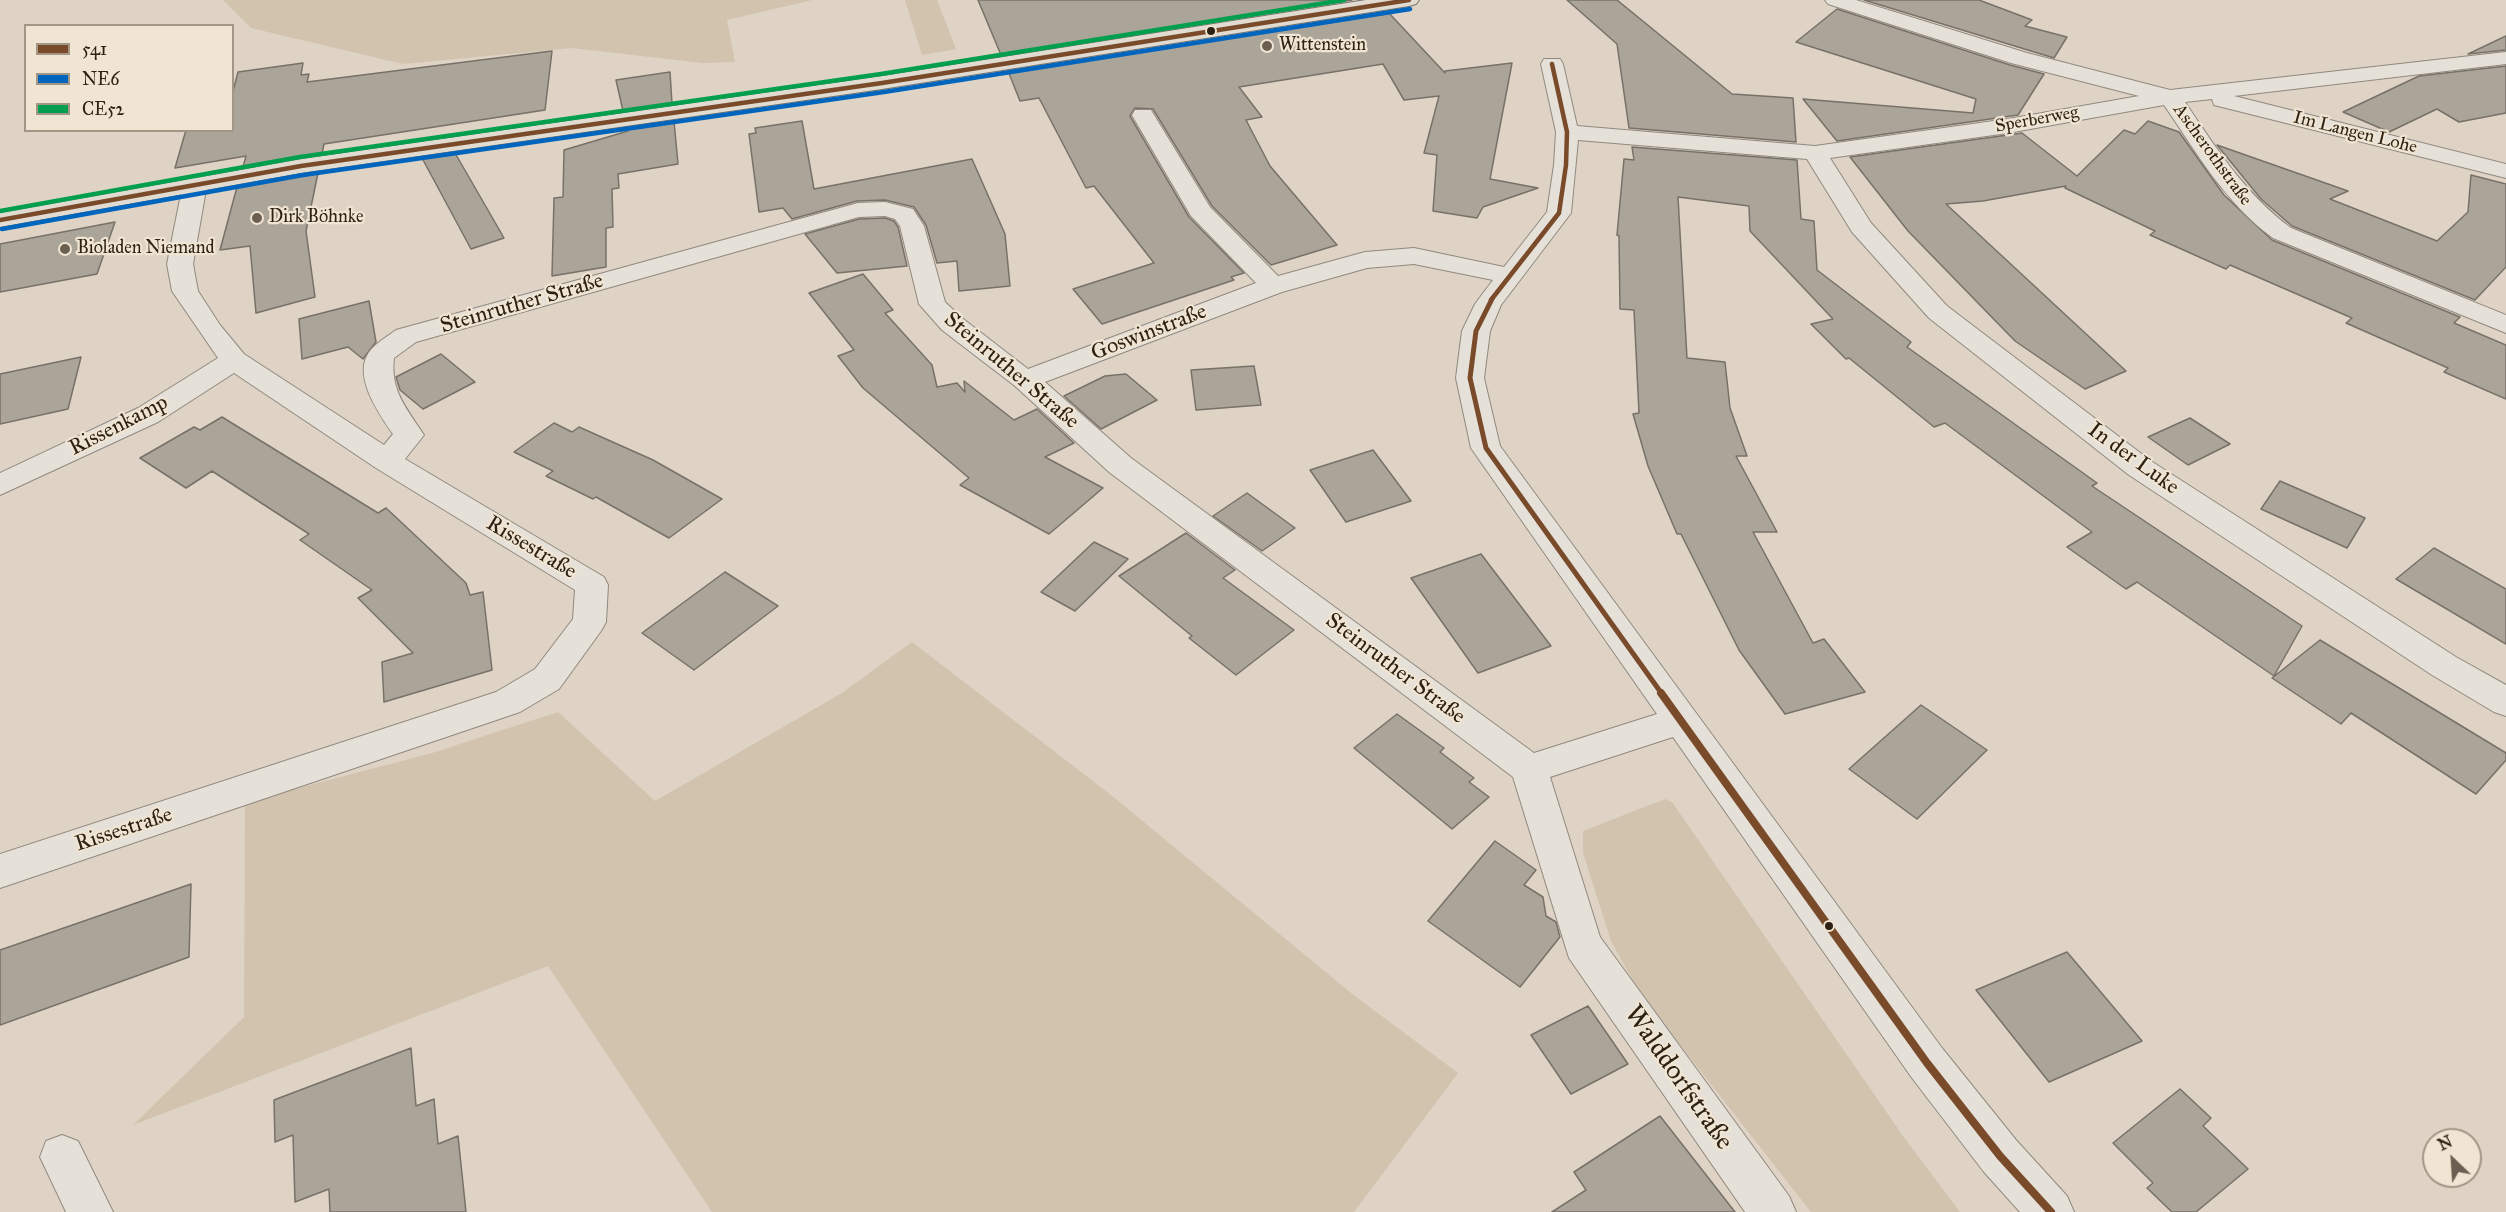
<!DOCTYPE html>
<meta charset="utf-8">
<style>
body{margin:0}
#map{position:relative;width:2506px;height:1212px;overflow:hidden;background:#ded3c4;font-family:"IM FELL Great Primer",serif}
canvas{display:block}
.legend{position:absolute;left:24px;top:24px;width:210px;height:108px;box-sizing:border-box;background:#f0e4d2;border:2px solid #a29686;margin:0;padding:8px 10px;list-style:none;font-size:18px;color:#2d2114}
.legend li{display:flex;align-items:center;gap:12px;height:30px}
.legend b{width:30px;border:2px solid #a29686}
.north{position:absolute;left:2422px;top:1128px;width:60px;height:60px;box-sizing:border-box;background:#f0e4d2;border:2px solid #a29686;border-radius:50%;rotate:335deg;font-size:16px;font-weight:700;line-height:24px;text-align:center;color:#2d2114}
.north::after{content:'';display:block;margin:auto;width:21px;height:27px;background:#6b5f52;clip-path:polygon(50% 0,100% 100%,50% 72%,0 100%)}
</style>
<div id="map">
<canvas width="2506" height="1212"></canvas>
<ul class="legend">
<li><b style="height:8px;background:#7a4b2a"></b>541</li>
<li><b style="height:8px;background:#0065bd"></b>NE6</li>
<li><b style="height:8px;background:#029f4e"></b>CE52</li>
</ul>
<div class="north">N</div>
</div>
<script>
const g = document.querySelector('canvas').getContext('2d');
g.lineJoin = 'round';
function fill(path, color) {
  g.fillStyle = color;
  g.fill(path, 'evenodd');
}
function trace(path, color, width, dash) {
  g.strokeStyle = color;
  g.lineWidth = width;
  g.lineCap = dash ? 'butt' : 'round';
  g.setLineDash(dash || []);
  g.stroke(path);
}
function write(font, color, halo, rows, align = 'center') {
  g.font = font + ' "IM FELL Great Primer",serif';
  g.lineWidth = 4.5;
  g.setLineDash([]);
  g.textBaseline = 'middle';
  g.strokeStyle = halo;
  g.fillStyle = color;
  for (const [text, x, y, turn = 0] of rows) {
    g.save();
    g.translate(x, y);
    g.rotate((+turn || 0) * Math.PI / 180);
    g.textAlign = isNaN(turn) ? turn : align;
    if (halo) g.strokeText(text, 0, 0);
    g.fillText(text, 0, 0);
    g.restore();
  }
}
fill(new Path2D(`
 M 223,0 L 812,0 L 727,20 L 735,62 L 702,63 L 572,48 L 403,64 L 251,28 Z
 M 905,0 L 937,0 L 956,49 L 922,55 Z
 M 912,642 L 1111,795 L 1351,993 L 1458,1073 L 1354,1212 L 712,1212 L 548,966 L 133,1125 L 244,1017 L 245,802 L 432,753 L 558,712 L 655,801 L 842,693 Z
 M 1665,799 L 1672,802 L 1903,1136 L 1960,1212 L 1811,1212 L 1641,995 L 1611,941 L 1583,853 L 1583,831 Z`), '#d2c3af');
const building = new Path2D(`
 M 978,0 L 1352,0 L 1001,55 Z
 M 1567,0 L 1617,0 L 1732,94 L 1793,98 L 1796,142 L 1629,128 L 1617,44 Z
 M 1864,0 L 1979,0 L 2032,20 L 2025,26 L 2067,37 L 2054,58 Z
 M 1837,9 L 2010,65 L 2044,74 L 2018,115 L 1837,141 L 1803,99 L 1973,113 L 1976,99 L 1796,42 Z
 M 1388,12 L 1445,73 L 1445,71 L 1512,63 L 1490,179 L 1538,188 L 1483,207 L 1477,218 L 1433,211 L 1437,155 L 1424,153 L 1439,96 L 1404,100 L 1383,64 L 1239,87 L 1262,117 L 1246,120 L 1270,166 L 1337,245 L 1271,265 L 1212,206 L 1153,109 L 1135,108 L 1130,116 L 1189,217 L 1244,273 L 1231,277 L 1234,280 L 1102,324 L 1073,289 L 1154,263 L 1094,186 L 1086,188 L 1039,98 L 1020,101 L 1008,71 Z
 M 2506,36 L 2506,50 L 2468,54 Z
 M 552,51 L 545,110 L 324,144 L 322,154 L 243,167 L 246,156 L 175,168 L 186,130 L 232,130 L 232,95 L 238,72 L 303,63 L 301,75 L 309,74 L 307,82 Z
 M 2506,66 L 2506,113 L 2459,122 L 2437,109 L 2389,132 L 2343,112 L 2419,76 Z
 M 670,72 L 672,104 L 623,111 L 616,80 Z
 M 674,121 L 678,164 L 618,174 L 619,188 L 612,189 L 613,227 L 606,228 L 606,267 L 552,276 L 554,198 L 563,197 L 564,150 L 628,131 L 627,128 Z
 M 802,121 L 814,189 L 972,159 L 1005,234 L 1010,286 L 959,291 L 957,261 L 937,263 L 926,225 L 914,207 L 885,200 L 857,201 L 792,219 L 783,208 L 759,212 L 749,134 L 756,133 L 755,128 Z
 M 2148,121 L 2179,132 L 2224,195 L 2272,240 L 2460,317 L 2454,323 L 2506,345 L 2506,399 L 2444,372 L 2448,368 L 2346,323 L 2352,318 L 2230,265 L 2226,269 L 2150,235 L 2155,231 L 2065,188 L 2066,186 L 1983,201 L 1946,204 L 2126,371 L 2085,389 L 2015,341 L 1908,231 L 1850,157 L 2022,133 L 2077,176 L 2124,130 L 2135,134 Z
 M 2217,145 L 2348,191 L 2330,199 L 2437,241 L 2468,212 L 2471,175 L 2506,184 L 2506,267 L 2475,300 L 2292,226 L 2261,199 Z
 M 1632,147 L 1797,160 L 1801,219 L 1814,221 L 1817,270 L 1911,342 L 1907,347 L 2097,483 L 2092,486 L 2302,626 L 2274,676 L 2137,582 L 2126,589 L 2067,547 L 2092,532 L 1945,423 L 1934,427 L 1849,358 L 1846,359 L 1811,324 L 1833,319 L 1750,231 L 1749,206 L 1678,197 L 1687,358 L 1725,362 L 1730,408 L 1747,456 L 1736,456 L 1777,532 L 1753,532 L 1813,643 L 1824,639 L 1865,692 L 1785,714 L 1739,650 L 1681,534 L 1677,534 L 1648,466 L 1633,414 L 1639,413 L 1634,310 L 1620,309 L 1619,236 L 1617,235 L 1624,159 L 1634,160 Z
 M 455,153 L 504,238 L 471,249 L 422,158 Z
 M 318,173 L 306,231 L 315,297 L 256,313 L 250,246 L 220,250 L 237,187 Z
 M 885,218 L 894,221 L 898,227 L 907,266 L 837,273 L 805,234 L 859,219 Z
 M 115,222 L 97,274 L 0,292 L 0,244 Z
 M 863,274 L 893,310 L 885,313 L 932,365 L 937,387 L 957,383 L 965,392 L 964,381 L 1014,420 L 1037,409 L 1074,443 L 1045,457 L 1103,488 L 1049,534 L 960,485 L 969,478 L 863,388 L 838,356 L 854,350 L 809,293 Z
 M 369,301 L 376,342 L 363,359 L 348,347 L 302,359 L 299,319 Z
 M 441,354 L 475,382 L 423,409 L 400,390 L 396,377 Z
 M 81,357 L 68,409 L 0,424 L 0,374 Z
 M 1254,366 L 1261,405 L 1196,410 L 1191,370 Z
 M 1126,374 L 1157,400 L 1101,429 L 1064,396 L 1105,376 Z
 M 222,417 L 378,513 L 386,508 L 466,583 L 470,595 L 483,592 L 492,670 L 384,702 L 382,662 L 413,653 L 358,598 L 372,590 L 300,540 L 309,534 L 212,471 L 186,488 L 140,458 L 194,427 L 200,430 Z
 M 2190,418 L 2230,444 L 2188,465 L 2148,437 Z
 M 554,423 L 572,432 L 579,427 L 653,460 L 722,499 L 669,538 L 596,497 L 593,499 L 546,476 L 553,471 L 514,452 Z
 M 1373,450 L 1411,501 L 1346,522 L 1310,470 Z
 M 2280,481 L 2365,518 L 2347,548 L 2261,509 Z
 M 1247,493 L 1295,528 L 1262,551 L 1213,516 Z
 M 1186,533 L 1235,570 L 1223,578 L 1294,630 L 1236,675 L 1189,638 L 1192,636 L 1119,576 Z
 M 1094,542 L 1128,559 L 1075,611 L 1041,592 Z
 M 2434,548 L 2506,589 L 2506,644 L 2396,579 Z
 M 1481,554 L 1551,646 L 1478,673 L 1411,578 Z
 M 725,572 L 778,606 L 694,670 L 642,633 Z
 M 2320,640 L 2506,753 L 2506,760 L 2476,794 L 2351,713 L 2341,724 L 2272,678 Z
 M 1921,705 L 1987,750 L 1917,819 L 1849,769 Z
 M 1397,714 L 1444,748 L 1440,752 L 1474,778 L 1469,782 L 1489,797 L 1452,829 L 1354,748 Z
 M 1495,841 L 1536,870 L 1524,885 L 1543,897 L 1546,916 L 1556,922 L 1560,937 L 1520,987 L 1428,921 Z
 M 191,884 L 189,957 L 0,1025 L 0,950 Z
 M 2067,952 L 2142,1041 L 2049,1082 L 1976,990 Z
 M 1588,1006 L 1628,1064 L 1571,1094 L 1531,1035 Z
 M 411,1048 L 416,1106 L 434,1099 L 438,1144 L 458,1136 L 466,1212 L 330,1212 L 329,1189 L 295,1202 L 293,1135 L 275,1142 L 274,1100 Z
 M 2180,1089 L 2211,1118 L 2203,1126 L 2248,1169 L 2196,1212 L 2172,1212 L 2147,1188 L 2153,1183 L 2113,1143 Z
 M 1660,1116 L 1735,1212 L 1552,1212 L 1586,1190 L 1574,1172 Z`);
fill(building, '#aba499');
trace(building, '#787168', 1.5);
const minor = new Path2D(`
 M 1825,0 L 1856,0 L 2027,53 L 2170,90 L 2506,52 L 2506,64 L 2234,96 L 2506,164 L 2506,178 L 2214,105 L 2212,99 L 2185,102 C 2216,148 2245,194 2291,228 L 2506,315 L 2506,333 L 2273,238 C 2225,203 2197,153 2164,105 L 2008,133 L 1830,158 L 1871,223 L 1947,306 L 2151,461 L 2456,657 L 2506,685 L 2506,716 L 2494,712 L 2432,675 L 2129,475 L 1929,318 L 1852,232 L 1807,159 L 1578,140 L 1571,213 L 1501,305 L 1490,331 L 1484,378 L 1500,446 L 1942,1048 L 2016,1140 L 2067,1196 L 2074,1212 L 2020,1212 L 1984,1172 L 1912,1078 L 1673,737 L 1550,777 L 1600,937 L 1789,1196 L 1796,1212 L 1745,1212 L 1569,958 L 1513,777 L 1109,472 L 1015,386 L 942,330 L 919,304 L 900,226 L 895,219 L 885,216 L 859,217 L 416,342 L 394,358 C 390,391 407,409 424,435 L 405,459 L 604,577 L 608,585 L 606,622 L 601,631 L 559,689 L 520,712 L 0,888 L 0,854 L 496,692 L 535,669 L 573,619 L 575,590 L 376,468 L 234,373 L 158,422 L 0,495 L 0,473 L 138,408 L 218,358 L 172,291 L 167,264 L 183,184 L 187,179 L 195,177 L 203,179 L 207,184 L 193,264 L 198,291 L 220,325 L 244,354 L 384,445 L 393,434 C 380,415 351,375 370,351 C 376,343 388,336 396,330 L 858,203 L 885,202 L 913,209 L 924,226 L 945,302 L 962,318 L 1028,369 L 1256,283 L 1191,216 L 1132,115 L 1135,110 L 1151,110 L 1154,115 L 1210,207 L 1278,276 L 1365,252 L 1414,248 L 1504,267 L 1547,212 L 1554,165 L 1556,132 L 1541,64 L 1544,59 L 1560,59 L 1563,64 L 1577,126 L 1815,146 L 2008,119 L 2139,96 L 2011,63 L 1828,4 ZM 1414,264 L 1493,280 L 1475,304 L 1462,331 L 1456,378 L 1471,448 L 1657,714 L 1534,753 L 1131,458 L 1045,382 L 1282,292 L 1367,268 Z
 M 62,1135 L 78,1141 L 113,1212 L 66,1212 L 40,1157 L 46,1141 Z`);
const major = new Path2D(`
 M 1366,0 L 1419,0 L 1416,4 L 1409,6 L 882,89 L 301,173 L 0,227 L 0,213 L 301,159 L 882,76 Z`);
trace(minor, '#91897f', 2);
trace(major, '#787168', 2);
fill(minor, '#e5e0d8');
fill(major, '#e1dbd2');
trace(new Path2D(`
 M 0,220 L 301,166 L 882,83 L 1409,0
 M 1491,300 L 1559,213 L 1566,165 L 1567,132 L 1552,64`), '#7a4b2a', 4.5);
trace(new Path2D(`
 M 1492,299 L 1476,331 L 1470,378 L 1486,448 L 1662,694`), '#7a4b2a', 5);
trace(new Path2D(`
 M 1661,693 L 1927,1063 L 2000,1156 L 2051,1212`), '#7a4b2a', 8);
trace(new Path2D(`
 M 2,229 L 303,175 L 884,92 L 1410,9`), '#0065bd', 4.5);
trace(new Path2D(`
 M 0,211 L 300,157 L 881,74 L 1344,0`), '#029f4e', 4.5);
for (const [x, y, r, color] of [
 [1211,31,5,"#2d2114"],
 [1267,46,6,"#6b5f52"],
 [257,218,6,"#6b5f52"],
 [65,249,6,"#6b5f52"],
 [1829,926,5,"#2d2114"]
]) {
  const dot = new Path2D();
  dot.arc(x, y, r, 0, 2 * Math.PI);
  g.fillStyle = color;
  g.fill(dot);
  trace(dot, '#f0e4d2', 2);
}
write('18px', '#2d2114', '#f0e4d2', [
 ["Wittenstein",1279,46],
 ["Dirk Böhnke",269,218],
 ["Bioladen Niemand",77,249]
], 'left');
write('18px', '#2d2114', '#f0e4d2', [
 ["Sperberweg",2037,120,-10],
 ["Im Langen Lohe",2355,133,14],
 ["Ascherothstraße",2212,155,54]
]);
write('22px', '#2d2114', '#f0e4d2', [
 ["Steinruther Straße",522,304,-16],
 ["Goswinstraße",1149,333,-21],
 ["Steinruther Straße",1011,371,40],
 ["Rissenkamp",119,426,-27],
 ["In der Luke",2133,459,36],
 ["Rissestraße",531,548,31],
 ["Steinruther Straße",1395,669,37],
 ["Rissestraße",124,830,-18]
]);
write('27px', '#2d2114', '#f0e4d2', [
 ["Walddorfstraße",1678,1078,55]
]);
</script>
